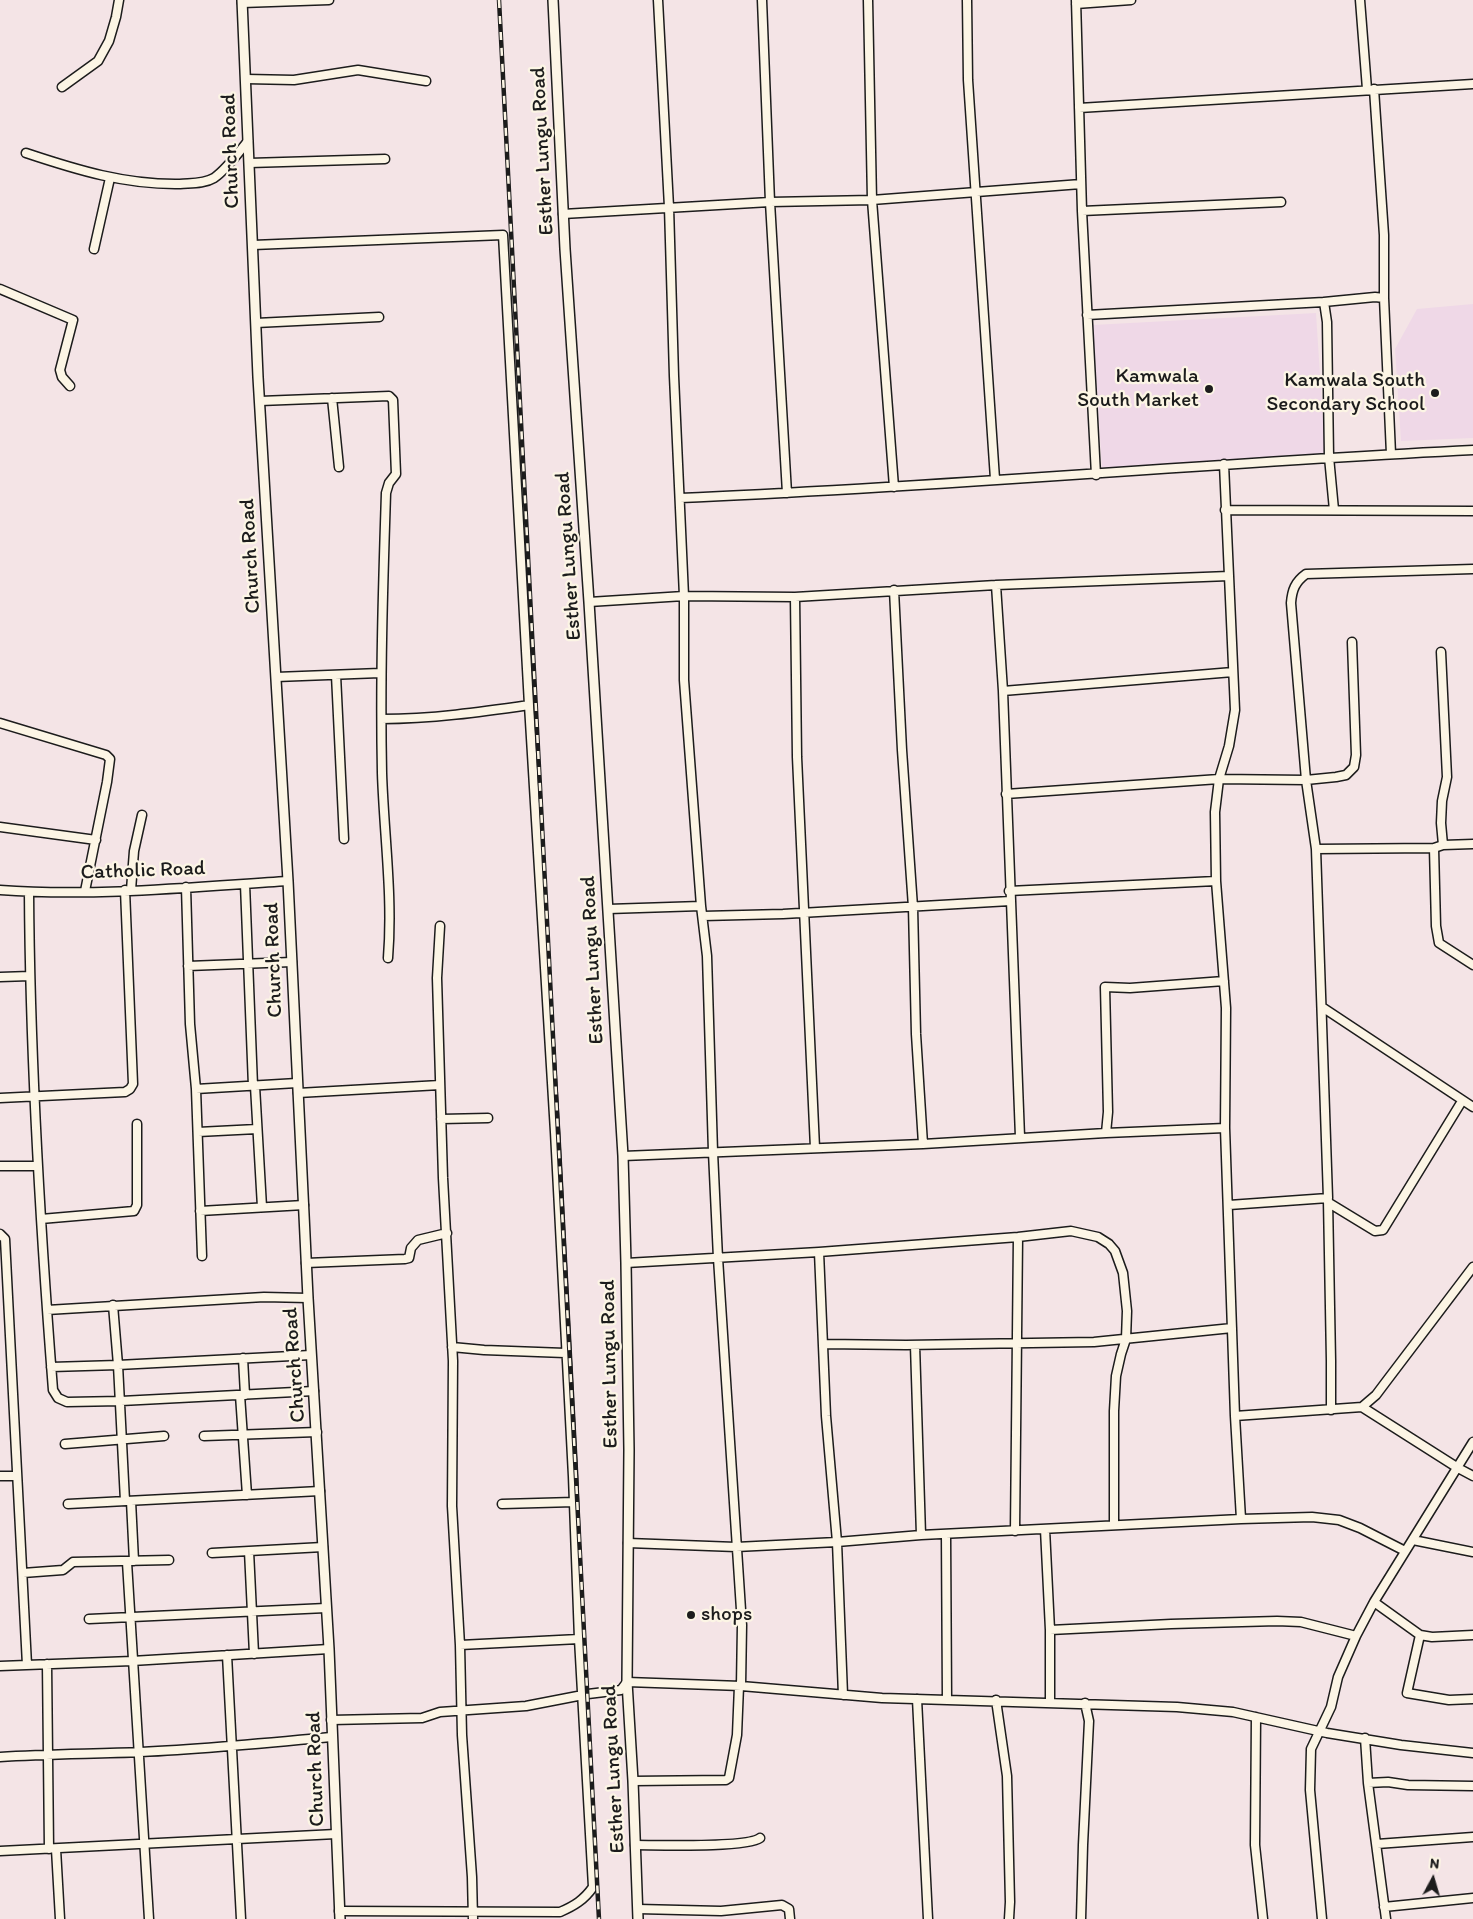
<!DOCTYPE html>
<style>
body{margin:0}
#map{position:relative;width:1473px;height:1919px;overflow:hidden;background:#f4e4e6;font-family:Itim,sans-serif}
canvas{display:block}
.north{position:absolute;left:1408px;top:1854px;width:50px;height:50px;-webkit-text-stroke:4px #fcf5e5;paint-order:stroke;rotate:6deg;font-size:14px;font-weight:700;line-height:20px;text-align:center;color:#1c1c1c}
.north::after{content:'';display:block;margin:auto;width:18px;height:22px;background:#1c1c1c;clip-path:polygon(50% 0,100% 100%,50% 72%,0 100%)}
</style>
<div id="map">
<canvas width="1473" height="1919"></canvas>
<div class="north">N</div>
</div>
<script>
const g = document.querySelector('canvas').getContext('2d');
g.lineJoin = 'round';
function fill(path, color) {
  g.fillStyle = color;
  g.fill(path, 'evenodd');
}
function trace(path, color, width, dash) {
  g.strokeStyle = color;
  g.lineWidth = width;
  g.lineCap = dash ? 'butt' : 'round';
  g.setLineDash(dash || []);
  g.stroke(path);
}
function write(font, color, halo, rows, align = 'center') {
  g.font = font + ' Itim,sans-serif';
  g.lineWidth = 4.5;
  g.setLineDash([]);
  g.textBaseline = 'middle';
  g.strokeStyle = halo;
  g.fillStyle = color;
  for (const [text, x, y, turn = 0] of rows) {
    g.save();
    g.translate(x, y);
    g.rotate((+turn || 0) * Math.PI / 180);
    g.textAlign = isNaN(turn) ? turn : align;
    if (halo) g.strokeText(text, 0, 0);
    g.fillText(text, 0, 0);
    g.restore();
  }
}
fill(new Path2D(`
 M 1473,304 L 1473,438 L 1401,441 L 1395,349 L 1417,309 Z
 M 1316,313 L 1325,453 L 1102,468 L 1093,325 Z`), '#efd8e7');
const minor = new Path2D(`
 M 658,0 L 669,207 L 674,376 L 684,596 L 684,680 L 701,906 L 707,956 L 713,1152 L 718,1258 L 742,1625 L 741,1686
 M 762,0 L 770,202 L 787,493
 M 868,0 L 872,200 L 894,487
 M 967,0 L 968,80 L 995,479
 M 1076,0 L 1082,211 L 1096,475
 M 1360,0 L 1367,89
 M 242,3 L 329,0
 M 1076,4 L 1131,0
 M 246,79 L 294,80 L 358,70 L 426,81
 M 62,87 L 98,61 L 109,41 L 116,17 L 119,0
 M 1079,108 L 1473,84
 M 26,153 C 77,170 126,185 180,184 C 191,183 204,184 214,178 C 227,169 238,153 248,141
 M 249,163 L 385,159
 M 1082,211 L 1281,202
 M 563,214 L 770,202 L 872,200 L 1081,184
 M 253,245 L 503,235 L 529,705
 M 94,249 L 110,178
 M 0,289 L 73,320 L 60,370 L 62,377 L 70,386
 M 1384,298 L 1391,454
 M 1324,302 L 1375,297 L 1384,298 L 1384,235 L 1374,89
 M 1087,315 L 1324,302 L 1327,322 L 1329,457 L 1334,510
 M 256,323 L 379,317
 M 332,398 L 339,467
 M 260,401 L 389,396 L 393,400 L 396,474 L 389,483 L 386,493 C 383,586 380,679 382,773 C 384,835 393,896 388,958
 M 1224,464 L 1235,710 L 1229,746 L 1219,779 L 1215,812 L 1216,881 L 1226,1008 L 1225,1128 L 1235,1416 L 1241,1519
 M 680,498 C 945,487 1208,463 1473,450
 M 1225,510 L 1473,511
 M 996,585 L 1003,691 L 1020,1137
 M 894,590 L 902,750 L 913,907 L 916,1034 L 923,1144
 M 795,597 L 797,757 L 815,1148
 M 589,602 L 684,596 L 795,597 L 996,585 L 1229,576
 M 1441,652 L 1447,777 L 1442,801 L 1441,823 L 1443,845
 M 336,675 L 344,839
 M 276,677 L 380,673
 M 1003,691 L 1233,672
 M 0,723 L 106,755 L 110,759 L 107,782 L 85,891
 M 1006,794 L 1219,779 L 1306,780 L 1336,777 L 1346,775 L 1354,767 L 1356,755 L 1352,642
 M 0,827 L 96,840
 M 1434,848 L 1436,926 L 1439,943 L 1473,965
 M 1316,849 L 1434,848 L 1443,845 L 1473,844
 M 245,884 L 253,1086
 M 186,887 L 190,1024 L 196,1089 L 297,1083
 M 0,890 C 93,897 195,887 288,881
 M 131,890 L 134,851 L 142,815
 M 1009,891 L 1216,881
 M 29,892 C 30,1058 40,1224 53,1390 L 58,1398 L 67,1402 L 121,1401 L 314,1391
 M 608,909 L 701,906
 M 703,916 L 783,914 L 1010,901
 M 440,926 L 437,978 L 443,1178 L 453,1361 L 452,1506 L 460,1645 L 462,1735 L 472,1877 L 473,1919
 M 188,966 L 292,962
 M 0,977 L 30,976
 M 1322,1007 L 1473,1107
 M 255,1086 L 262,1207
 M 196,1089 L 202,1256
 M 298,1093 L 440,1085
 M 0,1098 L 125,1092 L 130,1089 L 133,1084 L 125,890
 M 441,1119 L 488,1118
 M 198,1132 L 257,1129
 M 1106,1133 L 1108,1112 L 1105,987 L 1130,988 L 1224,981
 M 623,1156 L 923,1144 L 1106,1133 L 1225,1128
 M 0,1166 L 38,1166
 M 1328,1200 L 1331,1361 L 1331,1410
 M 1329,1203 L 1375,1231 L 1383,1230 L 1462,1101
 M 1229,1205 L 1328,1198 L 1316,849 L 1306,780 L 1291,603 C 1292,590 1295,582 1306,574 L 1473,569
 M 200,1211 L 304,1205
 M 41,1219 L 134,1211 L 137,1205 L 137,1124
 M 0,1234 L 5,1239 L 27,1665
 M 819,1252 L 826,1416 L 837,1542 L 843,1695
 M 306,1263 L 405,1259 L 409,1258 L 411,1248 L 418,1240 L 447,1233
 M 626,1263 L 819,1252 L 1018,1237 L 1071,1231 L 1098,1237 L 1109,1244 L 1115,1251 L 1123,1273 L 1127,1311 L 1126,1339 L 1121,1354 L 1116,1376 L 1114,1411 L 1114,1525
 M 47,1310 L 264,1297 L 308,1298
 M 824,1344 L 906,1345 L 1094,1342 L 1232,1328
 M 915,1345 L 921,1535
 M 452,1347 L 484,1350 L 565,1353
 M 243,1358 L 245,1395
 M 51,1367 L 118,1365 L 113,1305
 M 240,1395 L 247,1495
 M 1362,1407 L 1458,1468 L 1473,1476
 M 1235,1416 L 1362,1407 L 1376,1395 L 1385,1383 L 1473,1267
 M 204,1436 L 317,1432
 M 65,1444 L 164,1436
 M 0,1476 L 17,1476
 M 125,1501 L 118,1365 L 311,1355
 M 131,1501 L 134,1561
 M 68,1504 L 320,1491
 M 502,1504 L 574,1502
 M 1045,1529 L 1050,1630 L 1050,1703
 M 1015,1531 L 1018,1237
 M 946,1534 L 947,1700
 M 1413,1540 L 1473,1552
 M 628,1543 L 736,1547 L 837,1542 L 921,1535 L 1241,1519 L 1312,1517 L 1339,1520 L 1360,1528 L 1405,1551
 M 249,1551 L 254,1654
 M 212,1553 L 323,1547
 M 127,1562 L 149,1919
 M 23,1573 L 63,1570 L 73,1562 L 169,1560
 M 1374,1602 L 1420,1635 L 1432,1637 L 1473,1635
 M 89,1619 L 326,1608
 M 1050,1630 L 1171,1624 L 1277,1621 L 1301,1622 L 1356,1636
 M 1420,1635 L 1407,1693 L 1449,1700 L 1473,1699
 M 460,1645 L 579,1639
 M 227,1655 L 241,1919
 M 47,1664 L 49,1849
 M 0,1666 L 132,1661 L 329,1649
 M 917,1699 L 928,1919
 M 996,1700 L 1007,1776 L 1010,1902 L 1009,1919
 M 1256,1717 L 1255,1845 L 1263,1919
 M 331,1720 L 422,1718 L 440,1712 L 526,1706 L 588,1694 L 621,1690 L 627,1682 L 741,1686 L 882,1698 L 1177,1707 L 1233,1712 L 1327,1733 L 1401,1745 L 1473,1753
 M 1365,1738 L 1368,1783 L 1386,1919
 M 0,1757 C 47,1754 94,1754 141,1752 C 205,1749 268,1743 331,1737
 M 633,1781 L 726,1780 L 729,1778 L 737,1735 L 739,1686
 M 1368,1783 L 1388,1782 L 1408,1785 L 1473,1786
 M 1377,1844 L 1473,1837
 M 635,1845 C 657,1845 747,1848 760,1838
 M 56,1849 L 60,1919
 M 0,1851 L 336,1834
 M 1384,1907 L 1473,1898
 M 638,1909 L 721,1911 L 782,1905 L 789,1909 L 790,1919
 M 339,1911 L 560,1912 C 574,1906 584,1900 593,1887 L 579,1639 L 573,1476 L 555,1132 L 529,705 C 481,712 431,719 382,719
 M 1081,1919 L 1083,1845 L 1089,1721 L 1085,1703
 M 1322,1919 L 1310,1790 L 1311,1749 L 1331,1707 L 1338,1677 L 1356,1636 L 1374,1602 L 1473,1442`);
const tertiary = new Path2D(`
 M 242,0 L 258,377 L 288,881 L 308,1298 L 329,1649 L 340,1919
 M 553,0 L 565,249 L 589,602 L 623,1156 L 626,1263 L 629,1450 L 627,1682 L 633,1781 L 638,1919`);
trace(minor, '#1c1c1c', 11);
trace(tertiary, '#1c1c1c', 12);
trace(minor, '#fcf5e5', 8);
trace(tertiary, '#fcf5e5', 9);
const rail = new Path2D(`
 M 499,0 L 599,1919`);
trace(rail, '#1c1c1c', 4.5);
trace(rail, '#fcf5e5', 2.5, [8]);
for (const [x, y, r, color] of [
 [1209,389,5,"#1c1c1c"],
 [1435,393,5,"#1c1c1c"],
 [691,1615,5,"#1c1c1c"]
]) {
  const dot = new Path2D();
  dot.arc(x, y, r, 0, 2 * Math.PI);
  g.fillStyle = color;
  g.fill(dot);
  trace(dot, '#fcf5e5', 2);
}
write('21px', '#1c1c1c', '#fcf5e5', [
 ["Church Road",231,151,-92],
 ["Esther Lungu Road",543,151,-93],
 ["Church Road",251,556,-93],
 ["Esther Lungu Road",569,556,-94],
 ["Catholic Road",143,871,-2],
 ["Church Road",274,960,-92],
 ["Esther Lungu Road",593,960,-93],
 ["Esther Lungu Road",610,1364,-91],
 ["Church Road",295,1365,-94],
 ["Church Road",316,1769,-92],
 ["Esther Lungu Road",614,1769,-93]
]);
write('21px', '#1c1c1c', '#fcf5e5', [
 ["Kamwala",1199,377],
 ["South Market",1199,401],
 ["Kamwala South",1425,381],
 ["Secondary School",1425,405],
 ["shops",701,1615,"left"]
], 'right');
</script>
